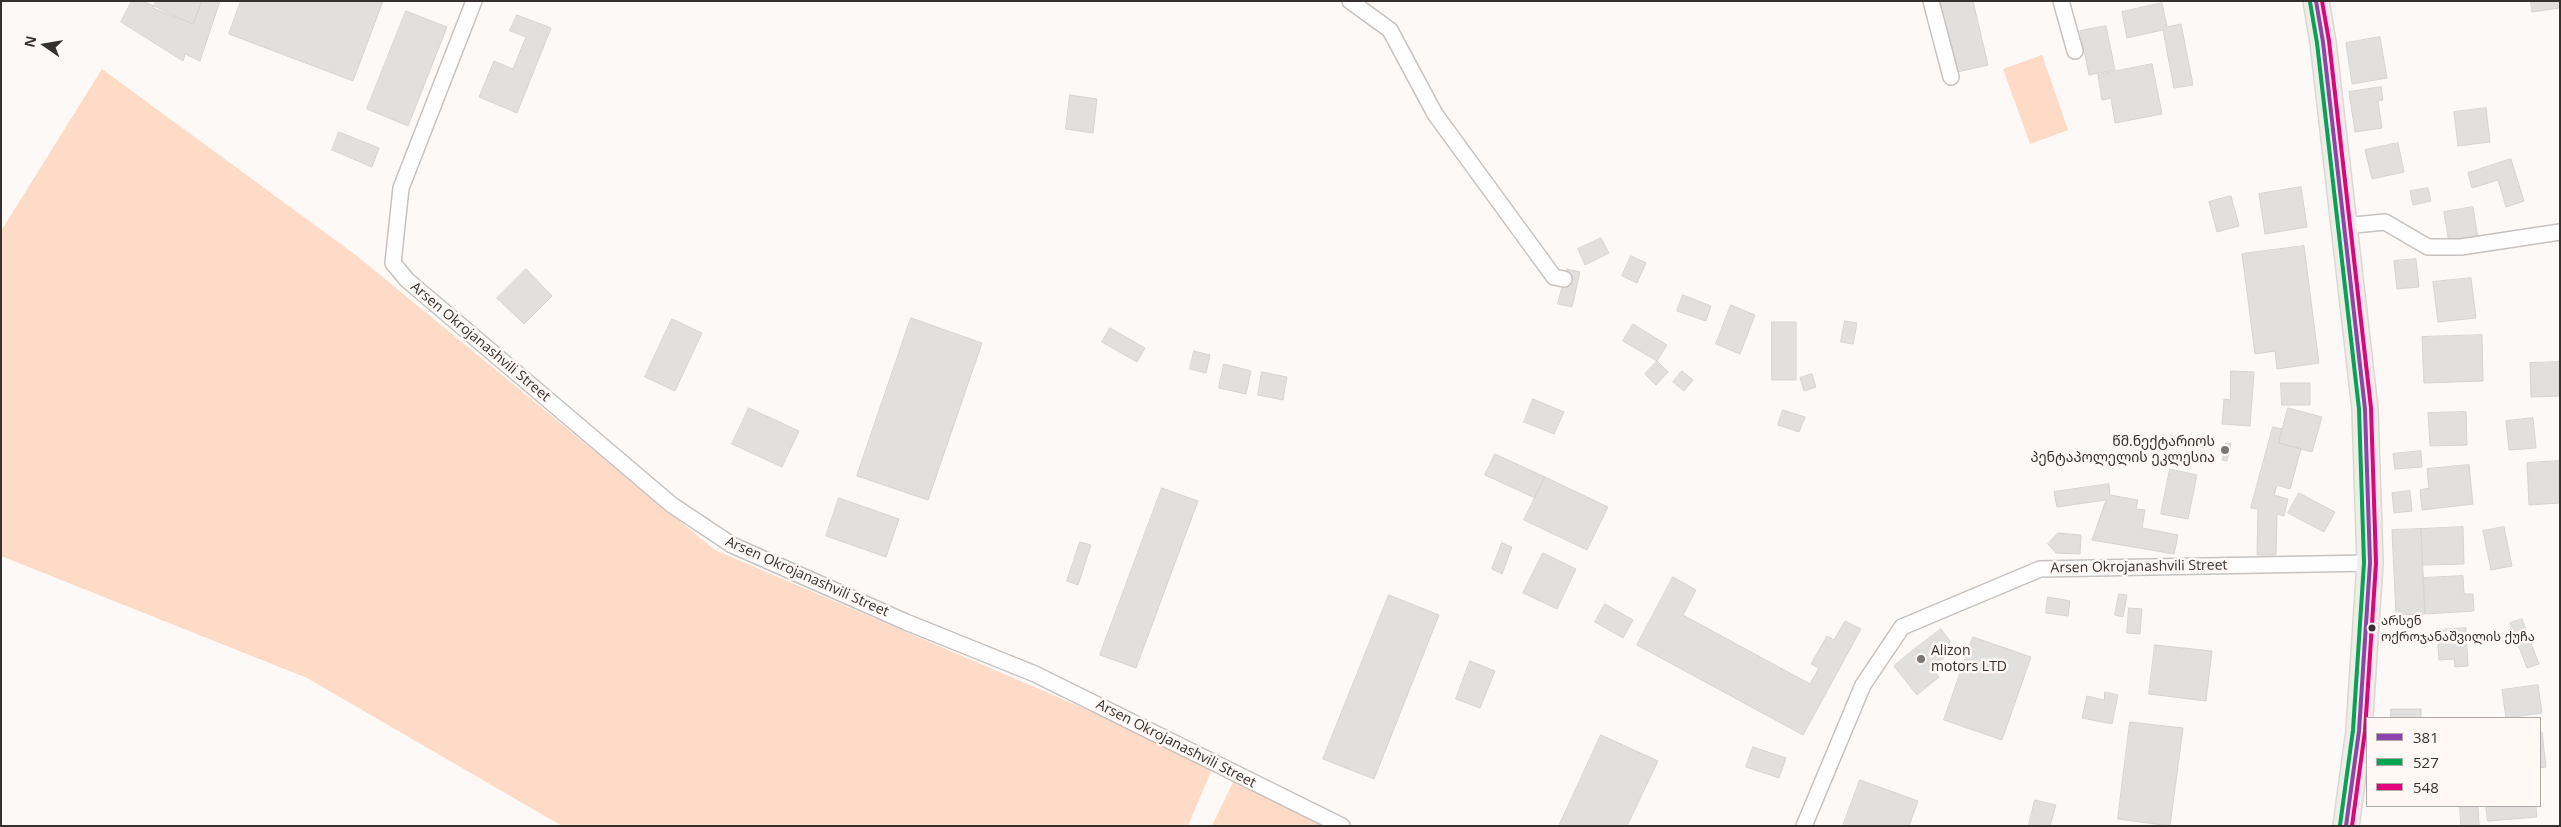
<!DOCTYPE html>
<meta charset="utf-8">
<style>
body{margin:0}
#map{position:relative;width:2561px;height:827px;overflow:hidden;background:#fdf9f7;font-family:"Open Sans",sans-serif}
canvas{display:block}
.frame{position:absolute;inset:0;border:2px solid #343130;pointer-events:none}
.legend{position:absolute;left:2366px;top:717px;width:175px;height:90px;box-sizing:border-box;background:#fff8f5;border:1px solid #aea8a6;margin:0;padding:6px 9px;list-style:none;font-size:15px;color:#343130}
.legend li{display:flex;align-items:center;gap:10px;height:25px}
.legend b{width:25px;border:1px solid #aea8a6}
.north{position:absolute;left:20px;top:20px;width:50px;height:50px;-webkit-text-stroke:4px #fff8f5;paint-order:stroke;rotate:283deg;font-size:14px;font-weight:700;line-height:20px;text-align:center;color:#343130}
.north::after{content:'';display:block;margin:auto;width:18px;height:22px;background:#343130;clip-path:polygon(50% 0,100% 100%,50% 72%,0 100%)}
</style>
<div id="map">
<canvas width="2561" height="827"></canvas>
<div class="frame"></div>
<ul class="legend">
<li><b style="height:6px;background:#8e44ad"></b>381</li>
<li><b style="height:6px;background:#00a651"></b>527</li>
<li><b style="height:6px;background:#e5007d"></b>548</li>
</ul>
<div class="north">N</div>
</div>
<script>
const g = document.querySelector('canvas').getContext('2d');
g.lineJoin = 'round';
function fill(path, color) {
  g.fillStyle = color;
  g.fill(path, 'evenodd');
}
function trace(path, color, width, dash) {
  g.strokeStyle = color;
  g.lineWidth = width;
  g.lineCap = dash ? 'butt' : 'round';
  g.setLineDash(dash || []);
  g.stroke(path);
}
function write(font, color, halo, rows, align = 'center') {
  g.font = font + ' "Open Sans","Noto Sans Georgian",sans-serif';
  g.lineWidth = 5;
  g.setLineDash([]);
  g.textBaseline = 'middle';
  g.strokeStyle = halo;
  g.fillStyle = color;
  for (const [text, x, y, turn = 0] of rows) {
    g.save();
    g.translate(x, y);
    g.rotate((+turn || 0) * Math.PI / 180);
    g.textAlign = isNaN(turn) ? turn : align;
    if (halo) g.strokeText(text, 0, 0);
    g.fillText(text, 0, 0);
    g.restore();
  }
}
fill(new Path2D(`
 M 2042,55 L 2068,130 L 2030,144 L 2003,69 Z
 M 102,69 L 357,256 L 715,550 L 1214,764 L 1188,826 L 562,826 L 307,678 L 1,556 L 1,231 Z
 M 1233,782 L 1325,826 L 1212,826 Z`), '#fddbc7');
const building = new Path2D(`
 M 132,1 L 143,1 L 193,24 L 202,1 L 220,1 L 200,61 L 185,54 L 183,61 L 121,22 Z
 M 156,1 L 202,1 L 193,24 L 153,8 Z
 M 241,1 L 383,1 L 353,81 L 229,34 Z
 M 1937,1 L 1973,1 L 1988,65 L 1953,73 Z
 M 2531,1 L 2560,1 L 2560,8 L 2532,12 Z
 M 2162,3 L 2167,27 L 2181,24 L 2193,85 L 2174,88 L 2163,30 L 2127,38 L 2122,12 Z
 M 406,11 L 447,27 L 408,126 L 367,109 Z
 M 517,15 L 551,28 L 517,113 L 479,97 L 494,61 L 513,69 L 526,37 L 510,31 Z
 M 2106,26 L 2115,70 L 2089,75 L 2080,31 Z
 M 2380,37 L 2387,78 L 2352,84 L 2346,43 Z
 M 2152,64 L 2162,114 L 2115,123 L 2111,98 L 2102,100 L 2098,75 Z
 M 2381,87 L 2383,100 L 2378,101 L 2382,128 L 2355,132 L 2349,92 Z
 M 1070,95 L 1097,99 L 1093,133 L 1066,129 Z
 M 2486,108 L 2490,142 L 2458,146 L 2454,112 Z
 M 339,132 L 379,148 L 372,167 L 332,150 Z
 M 2398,143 L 2404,172 L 2372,179 L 2365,150 Z
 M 2511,159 L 2524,201 L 2506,207 L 2498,180 L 2472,188 L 2468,173 Z
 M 2301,187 L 2307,227 L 2265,234 L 2259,194 Z
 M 2428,188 L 2431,201 L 2413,205 L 2410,191 Z
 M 2231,196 L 2239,226 L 2217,232 L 2209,202 Z
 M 2473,207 L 2478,238 L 2449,243 L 2444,212 Z
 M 1601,238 L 1609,253 L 1585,265 L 1578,249 Z
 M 2304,246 L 2319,363 L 2277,369 L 2275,351 L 2255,354 L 2242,254 Z
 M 1631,256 L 1646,263 L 1637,283 L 1622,276 Z
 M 2416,259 L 2419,287 L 2397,289 L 2394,261 Z
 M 526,269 L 552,296 L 524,324 L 497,298 Z
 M 1567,269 L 1580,272 L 1572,307 L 1558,304 Z
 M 2471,278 L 2476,318 L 2438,322 L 2433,282 Z
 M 1683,295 L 1711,306 L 1706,321 L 1677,311 Z
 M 1731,305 L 1755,315 L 1740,354 L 1716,344 Z
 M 911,318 L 982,343 L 928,500 L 857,476 Z
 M 672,319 L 702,333 L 675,391 L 645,377 Z
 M 1845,321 L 1857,323 L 1853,344 L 1841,342 Z
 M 1772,322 L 1796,322 L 1796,380 L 1772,380 Z
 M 1633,324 L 1667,345 L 1657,361 L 1623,341 Z
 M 1110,328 L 1145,348 L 1137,362 L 1102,342 Z
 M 2482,335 L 2483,381 L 2424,383 L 2422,337 Z
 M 1194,351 L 1210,355 L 1206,373 L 1190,369 Z
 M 1657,361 L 1668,372 L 1656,385 L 1645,374 Z
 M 2560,362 L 2560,396 L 2531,397 L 2530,363 Z
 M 1224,364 L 1251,371 L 1246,394 L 1219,388 Z
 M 1682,371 L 1693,380 L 1684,391 L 1673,382 Z
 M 2231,371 L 2254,372 L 2250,426 L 2222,424 L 2224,399 L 2230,400 Z
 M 1262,372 L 1287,377 L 1283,400 L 1258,395 Z
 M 1812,374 L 1816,387 L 1804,391 L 1800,378 Z
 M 2281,383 L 2310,383 L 2310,405 L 2282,405 Z
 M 1533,399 L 1564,412 L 1554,434 L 1524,422 Z
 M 749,408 L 799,431 L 782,467 L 732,444 Z
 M 2288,408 L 2322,417 L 2312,452 L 2279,443 Z
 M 1783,410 L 1805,417 L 1799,432 L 1778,425 Z
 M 2466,412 L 2467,445 L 2430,446 L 2428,413 Z
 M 2533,418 L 2536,448 L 2509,450 L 2506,421 Z
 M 2273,427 L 2282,429 L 2279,443 L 2301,449 L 2290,489 L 2277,485 L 2274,495 L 2288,499 L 2284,516 L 2277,514 L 2276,555 L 2257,555 L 2258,509 L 2251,508 Z
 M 2226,443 L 2231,444 L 2227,461 L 2222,460 L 2224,454 L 2220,453 L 2222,446 L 2225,447 Z
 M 2421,451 L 2422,467 L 2395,469 L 2393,454 Z
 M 1495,454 L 1545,477 L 1535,498 L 1485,475 Z
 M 2560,461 L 2560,503 L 2529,505 L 2527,463 Z
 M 2469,465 L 2473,504 L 2422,510 L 2420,490 L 2429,488 L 2427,469 Z
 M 2170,469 L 2197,475 L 2188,519 L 2161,514 Z
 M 1545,477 L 1608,507 L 1587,550 L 1524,520 Z
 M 2109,484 L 2110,495 L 2138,500 L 2136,509 L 2145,510 L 2142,528 L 2178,535 L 2174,554 L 2092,540 L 2106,500 L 2057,507 L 2054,492 Z
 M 1162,488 L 1198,501 L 1136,668 L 1100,655 Z
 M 2410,491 L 2412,511 L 2394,513 L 2392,493 Z
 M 2299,493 L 2335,512 L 2324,532 L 2288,513 Z
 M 839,498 L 899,519 L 886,557 L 826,536 Z
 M 2463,527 L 2464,564 L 2422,565 L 2421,529 Z
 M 2504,527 L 2512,566 L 2491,570 L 2483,531 Z
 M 2421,529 L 2425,614 L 2396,615 L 2392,530 Z
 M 2058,533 L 2081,535 L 2080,554 L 2056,553 L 2048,544 Z
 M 1080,542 L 1091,545 L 1078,585 L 1067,581 Z
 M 1502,543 L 1512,547 L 1502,574 L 1492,569 Z
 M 1543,553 L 1576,569 L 1557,609 L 1523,593 Z
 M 2463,576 L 2464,594 L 2473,594 L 2474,611 L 2425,614 L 2423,578 Z
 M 1673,577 L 1696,590 L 1683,615 L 1810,684 L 1819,668 L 1811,664 L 1827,636 L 1834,640 L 1845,621 L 1861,629 L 1803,735 L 1637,645 Z
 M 2119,594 L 2127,595 L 2123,617 L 2115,615 Z
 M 1389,595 L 1439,615 L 1374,779 L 1323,759 Z
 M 2048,597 L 2070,601 L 2068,616 L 2046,613 Z
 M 1605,604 L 1633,620 L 1623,638 L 1595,622 Z
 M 2129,608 L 2142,609 L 2140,634 L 2127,633 Z
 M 2522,619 L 2539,664 L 2527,668 L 2510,623 Z
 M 2466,628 L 2468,666 L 2455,667 L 2454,659 L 2439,660 L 2437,630 Z
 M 1941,629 L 1950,641 L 1944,658 L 1932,669 L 1916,648 Z
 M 1973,637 L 2031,657 L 2002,740 L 1944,720 Z
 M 2155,645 L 2212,651 L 2206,701 L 2149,694 Z
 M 1916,648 L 1939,677 L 1917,695 L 1894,666 Z
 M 1470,661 L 1495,671 L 1480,708 L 1456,699 Z
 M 2538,685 L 2542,713 L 2506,718 L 2502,690 Z
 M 2105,692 L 2118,695 L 2112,724 L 2082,718 L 2087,696 L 2104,700 Z
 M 2391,709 L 2421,709 L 2421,718 L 2391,718 Z
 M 2130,722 L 2183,728 L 2170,826 L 2118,819 Z
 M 2540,732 L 2542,732 L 2546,767 L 2540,768 Z
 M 1601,735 L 1658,761 L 1627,826 L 1559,826 Z
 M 1753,747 L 1786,758 L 1779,778 L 1746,767 Z
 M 1860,780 L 1918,801 L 1909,826 L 1843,826 Z
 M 2035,800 L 2056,805 L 2050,826 L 2029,825 Z
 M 2460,806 L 2478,806 L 2479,826 L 2461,826 Z
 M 2486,806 L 2536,806 L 2537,817 L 2488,821 Z`);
fill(building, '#e2e0de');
trace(building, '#d6d4d2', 1);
const minor = new Path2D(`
 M 474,1 L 401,188 L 393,263 L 407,280 L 672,505 L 732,545 L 906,622 L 1035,674 L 1342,826
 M 1350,1 L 1390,30 L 1435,114 L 1554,277 L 1564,279
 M 1931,1 L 1951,77
 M 2061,1 L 2075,51
 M 2344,226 L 2385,222 L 2428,247 L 2461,247 L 2560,232
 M 1804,826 L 1863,685 L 1902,627 L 2040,569 L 2370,563`);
const trunk = new Path2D(`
 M 2316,1 L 2323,42 L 2365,409 L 2370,563 L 2359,731 L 2346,826`);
trace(minor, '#c5c2c0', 18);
trace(trunk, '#dad7d6', 28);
trace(minor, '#fffefe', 15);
trace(trunk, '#f3ece6', 25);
trace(new Path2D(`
 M 2316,1 L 2323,42 L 2365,409 L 2370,563 L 2359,731 L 2346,826`), '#8e44ad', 4);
trace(new Path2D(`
 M 2310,2 L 2317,43 L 2359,409 L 2364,563 L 2353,730 L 2340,825`), '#00a651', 4);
trace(new Path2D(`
 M 2322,1 L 2329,41 L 2371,408 L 2376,563 L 2365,731 L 2352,826`), '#e5007d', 4);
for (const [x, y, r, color] of [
 [2225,450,5,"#7a7776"],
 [2372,628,4.5,"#343130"],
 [1921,659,5,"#7a7776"]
]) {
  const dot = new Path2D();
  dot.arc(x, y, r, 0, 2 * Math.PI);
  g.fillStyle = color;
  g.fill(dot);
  trace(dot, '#fff8f5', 2);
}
write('13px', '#343130', '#fff8f5', [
 ["არსენ",2381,621],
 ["ოქროჯანაშვილის ქუჩა",2381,637]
], 'left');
write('14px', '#343130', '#fff8f5', [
 ["Arsen Okrojanashvili Street",480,342,40],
 ["Arsen Okrojanashvili Street",2139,567,-1],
 ["Arsen Okrojanashvili Street",807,577,24],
 ["Arsen Okrojanashvili Street",1176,744,27]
]);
write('14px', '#343130', '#fff8f5', [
 ["წმ.ნექტარიოს",2215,442],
 ["პენტაპოლელის ეკლესია",2215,458],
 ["Alizon",1931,651,"left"],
 ["motors LTD",1931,667,"left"]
], 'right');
</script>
